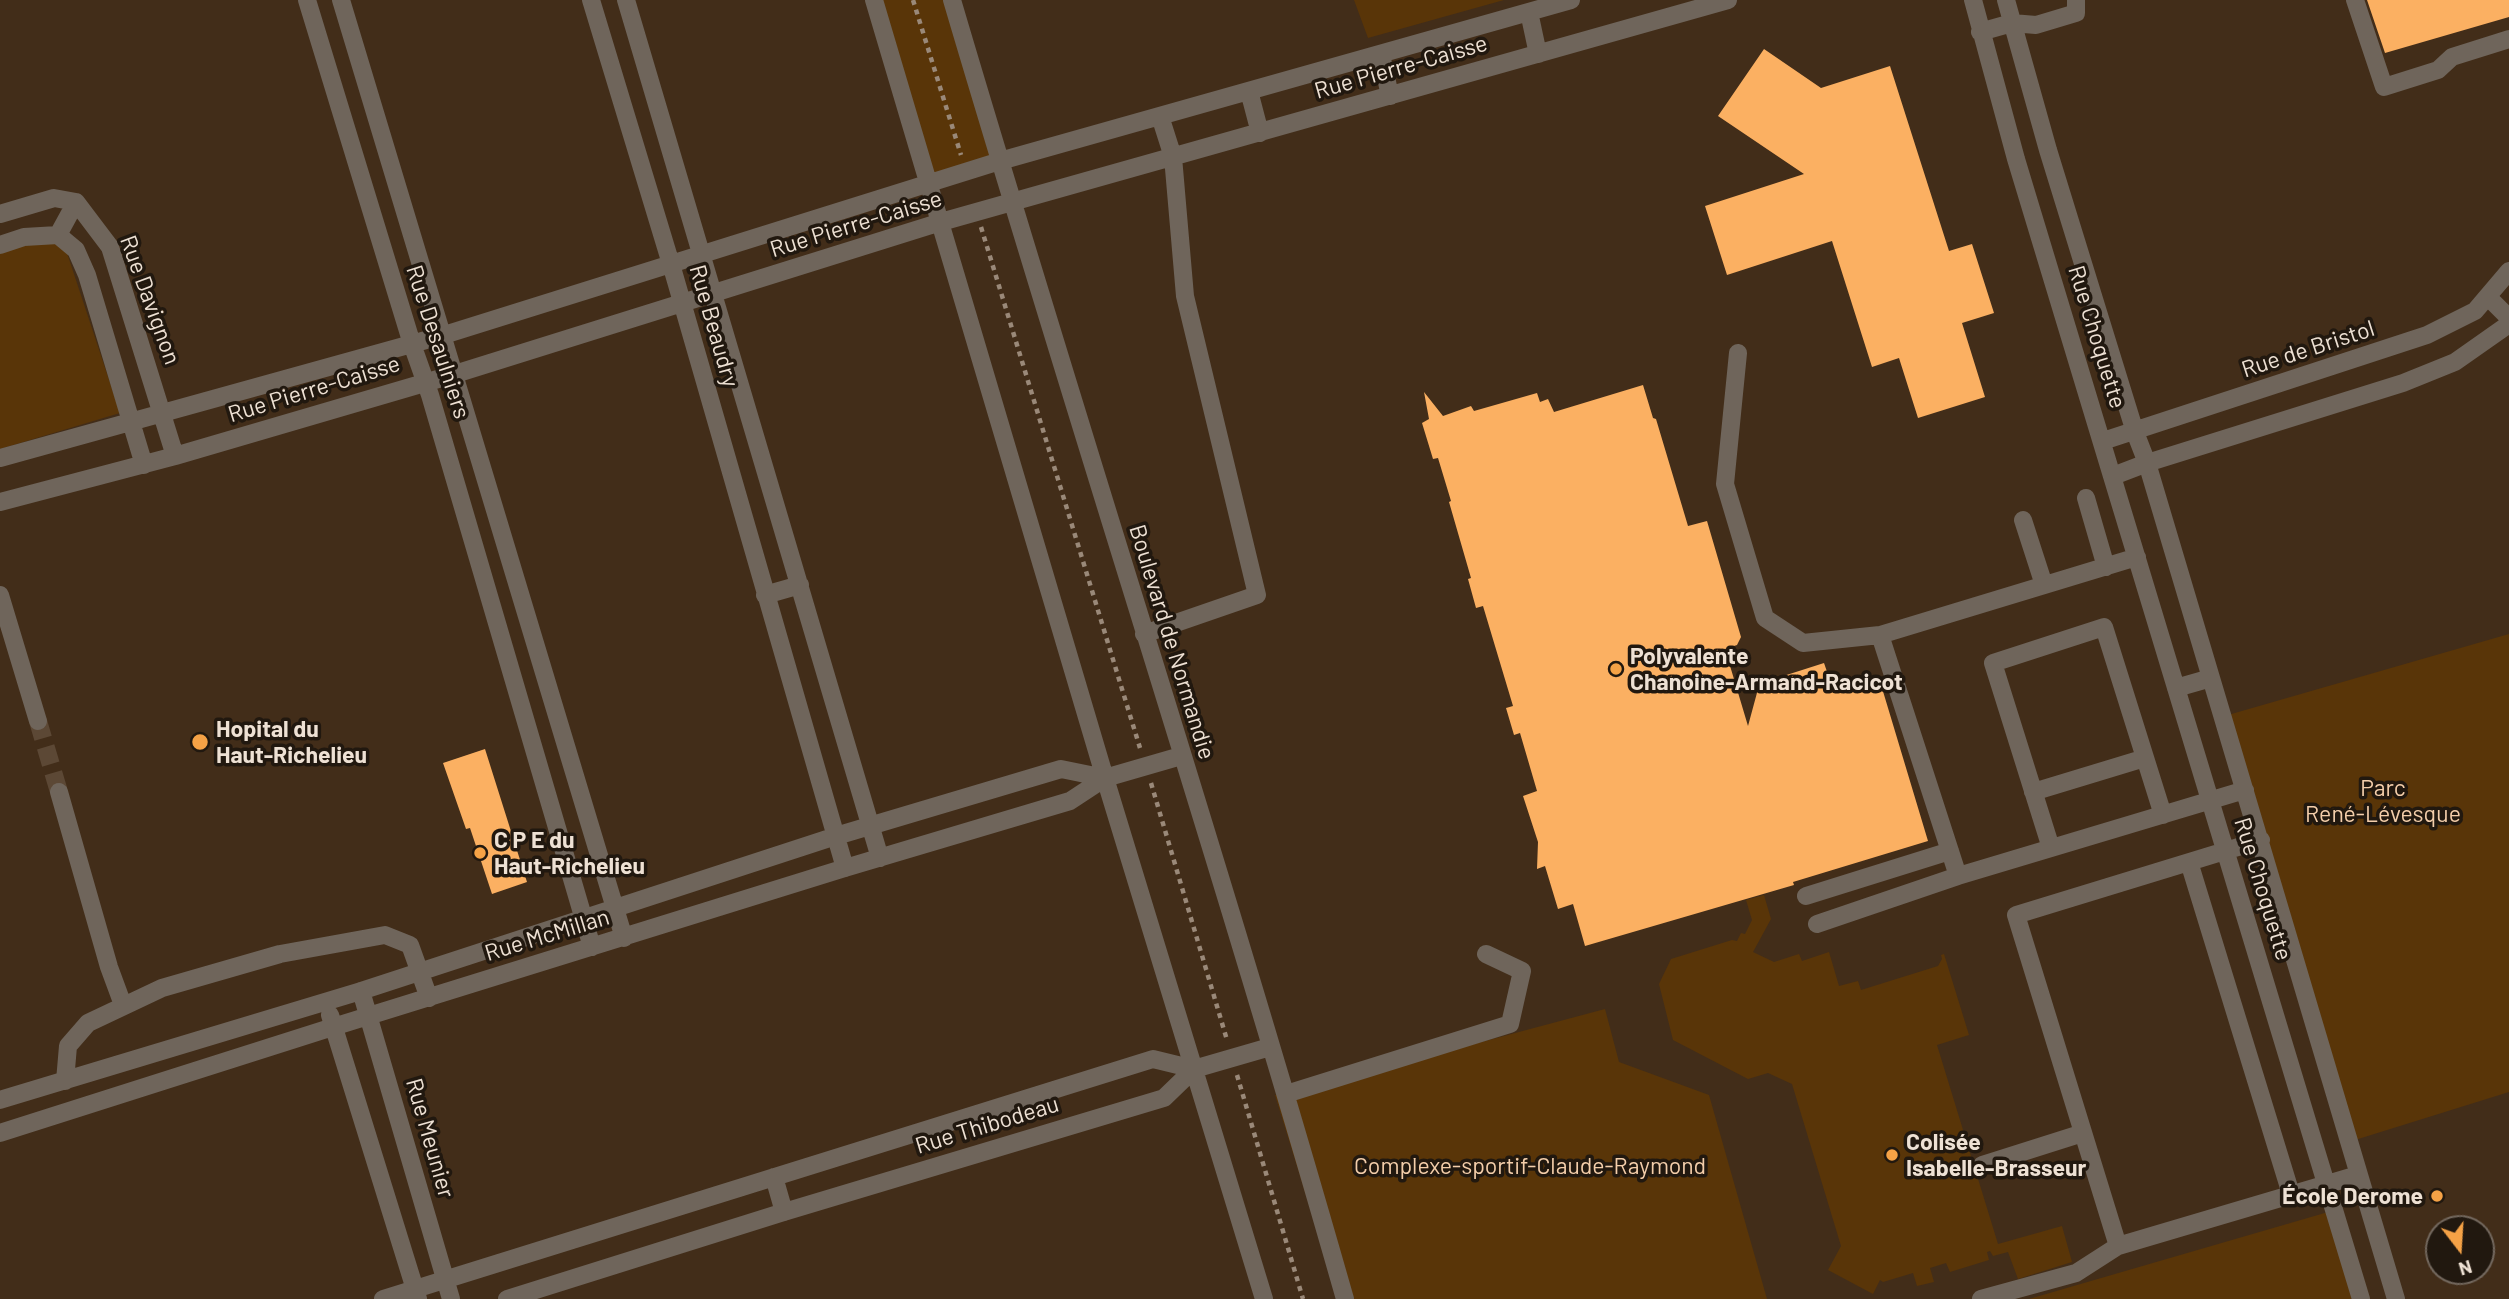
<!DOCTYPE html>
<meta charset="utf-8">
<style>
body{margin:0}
#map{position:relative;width:2509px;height:1299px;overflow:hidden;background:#422d19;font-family:Barlow,sans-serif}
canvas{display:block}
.north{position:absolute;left:2425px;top:1215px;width:70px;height:70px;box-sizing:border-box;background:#21180f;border:2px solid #73685e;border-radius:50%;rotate:163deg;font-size:19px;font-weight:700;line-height:28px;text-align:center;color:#eee1d4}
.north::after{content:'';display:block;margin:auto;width:24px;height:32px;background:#f5a246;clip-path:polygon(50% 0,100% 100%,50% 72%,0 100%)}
</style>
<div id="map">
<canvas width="2509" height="1299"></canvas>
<div class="north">N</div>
</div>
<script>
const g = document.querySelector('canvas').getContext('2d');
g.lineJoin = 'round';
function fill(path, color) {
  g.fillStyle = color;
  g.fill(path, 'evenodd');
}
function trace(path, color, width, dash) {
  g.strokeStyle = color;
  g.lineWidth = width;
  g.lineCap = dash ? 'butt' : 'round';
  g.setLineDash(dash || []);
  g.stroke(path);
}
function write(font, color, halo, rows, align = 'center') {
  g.font = font + ' Barlow,sans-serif';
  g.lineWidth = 7;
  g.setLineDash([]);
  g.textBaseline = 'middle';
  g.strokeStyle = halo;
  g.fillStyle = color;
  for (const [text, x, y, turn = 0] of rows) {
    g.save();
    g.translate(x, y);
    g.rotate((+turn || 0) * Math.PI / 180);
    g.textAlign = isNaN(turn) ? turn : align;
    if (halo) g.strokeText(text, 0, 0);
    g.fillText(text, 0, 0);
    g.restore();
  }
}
fill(new Path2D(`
 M 874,0 L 953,0 L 1000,161 L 930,184 Z
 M 1354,0 L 1504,0 L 1368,38 Z
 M 55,243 L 67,253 L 120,413 L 0,449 L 0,252 L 26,244 Z
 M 2509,634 L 2509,1092 L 2355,1140 L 2228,715 Z
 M 1764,895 L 1771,919 L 1753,952 L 1774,962 L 1799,954 L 1802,961 L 1829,952 L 1839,986 L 1858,981 L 1861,990 L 1938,966 L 1942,959 L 1941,955 L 1944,954 L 1969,1035 L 1937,1045 L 1998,1244 L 2062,1226 L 2072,1262 L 2018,1279 L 2008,1252 L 1993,1256 L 1990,1251 L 1987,1252 L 1989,1260 L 1950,1272 L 1946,1263 L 1930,1268 L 1934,1282 L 1917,1286 L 1913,1273 L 1883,1282 L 1880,1280 L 1873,1294 L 1828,1270 L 1841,1246 L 1792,1084 L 1768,1073 L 1748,1079 L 1673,1040 L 1659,984 L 1671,959 L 1732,940 L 1737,941 L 1741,933 L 1745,934 L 1752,920 L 1746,900 Z
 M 1605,1009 L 1619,1062 L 1709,1095 L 1767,1299 L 1338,1299 L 1275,1095 L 1287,1094 Z
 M 2342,1208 L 2370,1299 L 2029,1299 Z`), '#593508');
fill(new Path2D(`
 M 2367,0 L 2509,0 L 2509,17 L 2385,53 Z
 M 1764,49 L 1821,88 L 1890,66 L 1949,251 L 1972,244 L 1994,313 L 1962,323 L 1985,397 L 1918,418 L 1899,358 L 1872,367 L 1832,241 L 1727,275 L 1705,206 L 1804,174 L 1718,116 Z
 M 1643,385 L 1653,418 L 1656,419 L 1688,526 L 1707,521 L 1741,637 L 1737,645 L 1725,649 L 1748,726 L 1761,678 L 1770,675 L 1774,679 L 1824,663 L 1834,692 L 1879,678 L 1928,841 L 1793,882 L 1794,885 L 1585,946 L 1573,904 L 1558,909 L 1545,866 L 1537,869 L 1538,842 L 1523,796 L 1537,791 L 1520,733 L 1514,735 L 1506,708 L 1513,706 L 1483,606 L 1476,608 L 1468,579 L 1471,578 L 1449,502 L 1451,501 L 1438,458 L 1433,459 L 1422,423 L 1429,419 L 1424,392 L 1443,416 L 1471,406 L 1474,411 L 1537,393 L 1540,402 L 1548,399 L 1554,412 Z
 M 485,749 L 527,882 L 492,894 L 470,828 L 466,829 L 443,763 Z`), '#fbb062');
trace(new Path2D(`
 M 38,721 L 59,792`), '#5c4835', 18, [18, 9]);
trace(new Path2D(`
 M 913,0 L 961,155
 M 981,227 L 1140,748
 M 1151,783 L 1227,1040
 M 1237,1075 L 1303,1299`), '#9a8979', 4.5, [5, 5]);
trace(new Path2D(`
 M 307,0 L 412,344 L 430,395 L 592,947
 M 341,0 L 624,938
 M 591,0 L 671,264 L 845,868
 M 626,0 L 880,858
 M 874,0 L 1105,778 L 1264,1299
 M 952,0 C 1080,434 1221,864 1345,1299
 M 1973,0 L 2016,159 L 2361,1299
 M 2006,0 L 2048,150 L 2135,432 L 2147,463 L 2396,1299
 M 2355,0 L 2384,87 L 2438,70 L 2452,57 L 2509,39
 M 1529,12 L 1538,54
 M 1980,32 L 2012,23 L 2036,25 L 2076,13 L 2076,0
 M 1381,54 L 1390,96
 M 1249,91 L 1260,133
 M 0,214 L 54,198 L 76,202 L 110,247 L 175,456
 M 58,235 L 76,202
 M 0,245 L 24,237 L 58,235 L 76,250 L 87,275 L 144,465
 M 2488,297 L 2509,318
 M 1738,353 L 1725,484 L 1765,618 L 1803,643 L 1880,635 L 1958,876 L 2245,790
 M 2103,441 L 2427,335 L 2475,311 L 2509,271
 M 0,458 L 444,335 L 1000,161 L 1571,0
 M 2113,476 L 2147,463 L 2403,383 L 2455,362 L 2509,324
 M 2086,498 L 2106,567
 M 0,502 L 175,456 L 455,374 L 941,222 L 1728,0
 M 2023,520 L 2044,585
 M 0,595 L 38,721
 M 765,595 L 800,585
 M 1144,634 L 1257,595 L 1185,296 L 1173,157 L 1160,116
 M 1880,635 L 2137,557
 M 2176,688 L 2211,678
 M 59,792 L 109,967 L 123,1005
 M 2033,792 L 2145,758
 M 2261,840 L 2016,915 L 2118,1246 L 2358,1175
 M 2051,848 L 1993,663 L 2104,627 L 2163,815
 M 2189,862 L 2291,1194
 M 1806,896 L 1950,851
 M 1817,924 L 1958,876
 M 361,991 L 451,1299
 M 330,1015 L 418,1299
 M 65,1081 L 68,1046 L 88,1023 L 162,988 L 280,954 L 385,935 L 410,945 L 429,998
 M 1286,1094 L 1510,1024 L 1522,971 L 1486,954
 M 0,1100 L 361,991 L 836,836 L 1061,769 L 1105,778
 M 0,1133 L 333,1027 L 845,868 L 1070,801 L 1105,778 L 1181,756
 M 1982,1165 L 2083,1133
 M 774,1177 L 784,1212
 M 383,1299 L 1153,1059 L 1194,1069 L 1270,1047
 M 507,1299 L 784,1212 L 1164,1098 L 1194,1069
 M 1981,1299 L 2076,1273 L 2118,1246`), '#6f655b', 18);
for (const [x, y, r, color] of [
 [1616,669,7,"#f5a246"],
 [200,742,9,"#f5a246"],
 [480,853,7,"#f5a246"],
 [1892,1155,7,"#f5a246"],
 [2437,1196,7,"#f5a246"]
]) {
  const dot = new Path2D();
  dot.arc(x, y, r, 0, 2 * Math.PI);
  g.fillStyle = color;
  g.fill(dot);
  trace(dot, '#21180f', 2.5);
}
write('23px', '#eee1d4', '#21180f', [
 ["Rue Pierre-Caisse",1401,67,-16],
 ["Rue Pierre-Caisse",856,224,-17],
 ["Rue Davignon",150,300,70],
 ["Rue Beaudry",714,326,74],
 ["Rue Choquette",2097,337,73],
 ["Rue Desaulniers",438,342,72],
 ["Rue de Bristol",2308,349,-18],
 ["Rue Pierre-Caisse",314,389,-17],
 ["Boulevard de Normandie",1172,642,73],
 ["Rue Choquette",2263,889,73],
 ["Rue McMillan",547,935,-17],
 ["Rue Thibodeau",987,1125,-17],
 ["Rue Meunier",430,1138,74]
]);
write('bold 23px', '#eee1d4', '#21180f', [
 ["Polyvalente",1630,656],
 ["Chanoine-Armand-Racicot",1630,682],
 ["Hopital du",216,729],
 ["Haut-Richelieu",216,755],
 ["C P E du",494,840],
 ["Haut-Richelieu",494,866],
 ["Colisée",1906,1142],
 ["Isabelle-Brasseur",1906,1168],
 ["École Derome",2423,1196,"right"]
], 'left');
write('23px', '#f4ceaa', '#21180f', [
 ["Parc",2383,788],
 ["René-Lévesque",2383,814],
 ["Complexe-sportif-Claude-Raymond",1530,1166]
]);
</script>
